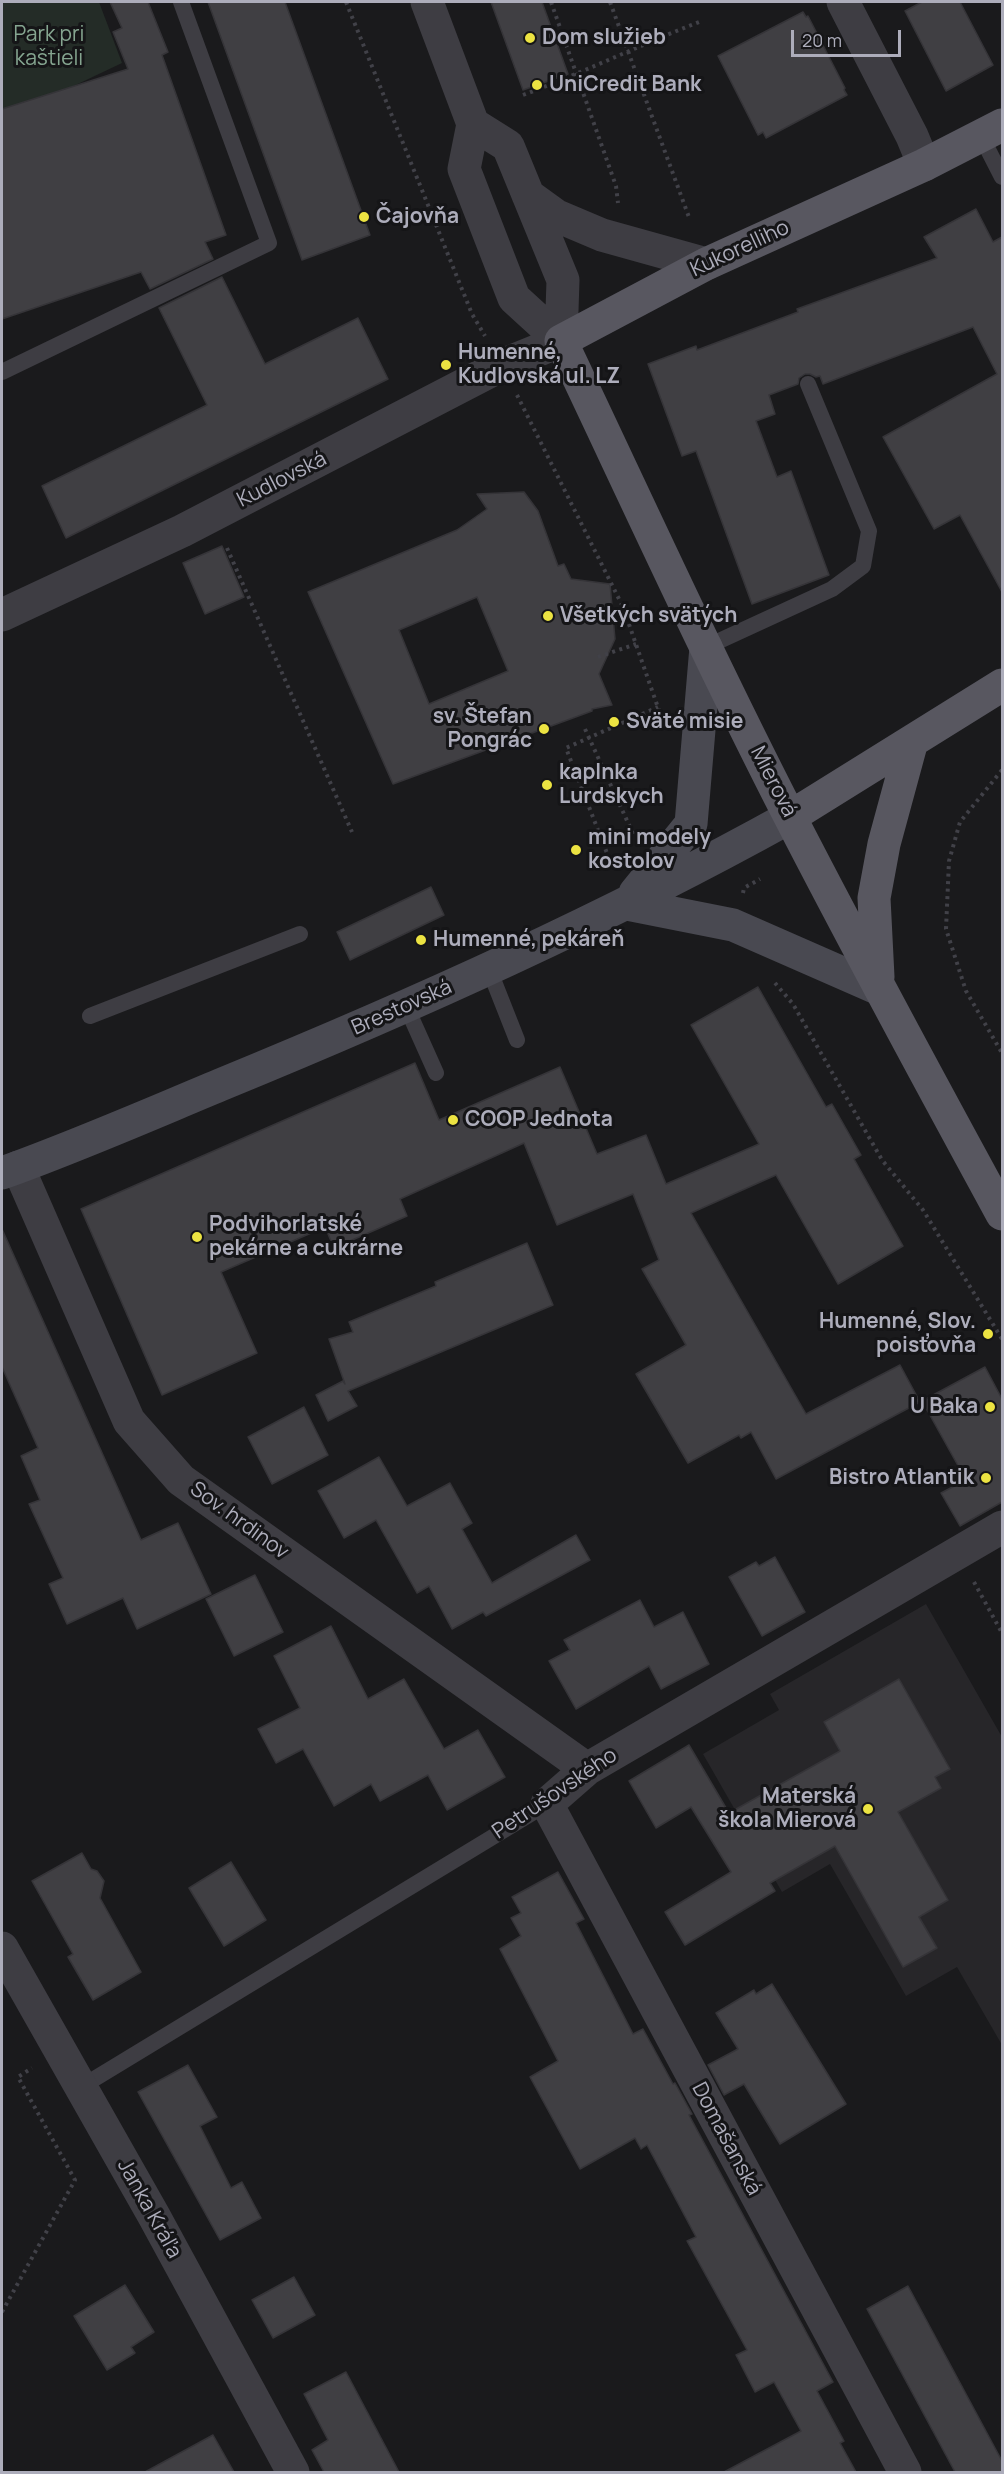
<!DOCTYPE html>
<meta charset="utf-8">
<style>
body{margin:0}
#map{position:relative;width:1004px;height:2474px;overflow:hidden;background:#1a1a1c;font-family:Manrope,sans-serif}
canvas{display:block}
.frame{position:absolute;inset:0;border:3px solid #adadbb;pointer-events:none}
.scale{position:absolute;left:791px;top:30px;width:110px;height:27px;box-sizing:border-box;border:3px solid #adadbb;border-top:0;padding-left:8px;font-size:18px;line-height:21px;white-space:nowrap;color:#adadbb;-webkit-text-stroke:4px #151517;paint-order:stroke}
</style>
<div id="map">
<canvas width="1004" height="2474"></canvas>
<div class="frame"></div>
<div class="scale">20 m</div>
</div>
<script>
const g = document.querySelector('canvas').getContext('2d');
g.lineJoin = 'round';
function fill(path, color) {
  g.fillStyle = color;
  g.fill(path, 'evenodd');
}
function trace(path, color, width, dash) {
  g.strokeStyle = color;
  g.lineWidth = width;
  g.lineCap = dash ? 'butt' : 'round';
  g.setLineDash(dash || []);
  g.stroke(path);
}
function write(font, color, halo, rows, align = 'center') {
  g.font = font + ' Manrope,sans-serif';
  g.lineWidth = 6;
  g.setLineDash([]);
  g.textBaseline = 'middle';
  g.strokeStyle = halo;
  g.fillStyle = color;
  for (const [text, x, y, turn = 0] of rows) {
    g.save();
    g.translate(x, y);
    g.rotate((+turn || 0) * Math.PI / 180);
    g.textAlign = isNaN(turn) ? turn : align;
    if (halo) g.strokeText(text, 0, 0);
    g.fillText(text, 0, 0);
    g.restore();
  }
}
fill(new Path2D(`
 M 926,1604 L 1002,1737 L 1002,2045 L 957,1967 L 906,1996 L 830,1864 L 782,1892 L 703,1754 L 779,1710 L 770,1694 Z`), '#272629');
fill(new Path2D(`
 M 2,2 L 99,2 L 122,63 L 2,120 Z`), '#242c27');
const building = new Path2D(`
 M 110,2 L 148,2 L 168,52 L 162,55 L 226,235 L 205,242 L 213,259 L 150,289 L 141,272 L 2,319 L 2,109 L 128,69 L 113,32 L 122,28 Z
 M 208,2 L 285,2 L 370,235 L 302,260 Z
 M 491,2 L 542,2 L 568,74 L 523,90 Z
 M 922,2 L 960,2 L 993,65 L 946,91 L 905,11 Z
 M 803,12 L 806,17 L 808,16 L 845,88 L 844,90 L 847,95 L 766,138 L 763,132 L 758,135 L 718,56 Z
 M 976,209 L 993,242 L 1002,237 L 1002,592 L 960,515 L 934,529 L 883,437 L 997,374 L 973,327 L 823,384 L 820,376 L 816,377 L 810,374 L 805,374 L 799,378 L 798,384 L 769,395 L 775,414 L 756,421 L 777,477 L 791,471 L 829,575 L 752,604 L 696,451 L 682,456 L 648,364 L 696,346 L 697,350 L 798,312 L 797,309 L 937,258 L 924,237 Z
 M 222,277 L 265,364 L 358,318 L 388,379 L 66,538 L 42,486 L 207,405 L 159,308 Z
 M 524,492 L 538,511 L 558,566 L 564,564 L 571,579 L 610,584 L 615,639 L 599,674 L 612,705 L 592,709 L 592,711 L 393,784 L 308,592 L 457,530 L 487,509 L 477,494 ZM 477,597 L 508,671 L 429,704 L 399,630 Z
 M 222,546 L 244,597 L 205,614 L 183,563 Z
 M 431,887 L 444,915 L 350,960 L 337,932 Z
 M 758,987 L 826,1107 L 832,1104 L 861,1155 L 854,1159 L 903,1246 L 838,1284 L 776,1175 L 691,1213 L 806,1414 L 900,1365 L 920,1402 L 776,1479 L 751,1432 L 741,1438 L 739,1435 L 688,1463 L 636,1374 L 686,1345 L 642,1269 L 659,1260 L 633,1194 L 557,1225 L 524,1143 L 400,1199 L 407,1216 L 334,1248 L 325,1227 L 221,1272 L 257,1353 L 162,1395 L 81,1209 L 415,1063 L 439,1120 L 560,1067 L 597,1154 L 646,1135 L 666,1184 L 759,1144 L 691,1025 Z
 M 2,1229 L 141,1540 L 178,1523 L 211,1594 L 137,1629 L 123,1598 L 67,1624 L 49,1584 L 63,1578 L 29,1504 L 40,1500 L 21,1456 L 38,1448 L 2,1367 Z
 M 527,1243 L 553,1305 L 348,1391 L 357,1406 L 328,1421 L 316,1395 L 343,1381 L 345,1384 L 329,1339 L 353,1332 L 349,1322 L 436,1286 L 435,1282 Z
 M 985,1367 L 1002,1399 L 1002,1502 L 960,1526 L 941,1493 L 966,1480 L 922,1401 Z
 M 304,1407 L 328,1455 L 272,1484 L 248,1437 Z
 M 379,1457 L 407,1506 L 450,1483 L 472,1523 L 462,1529 L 492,1583 L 576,1535 L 590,1560 L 486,1616 L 483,1612 L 452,1629 L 429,1586 L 417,1593 L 376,1520 L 344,1538 L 318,1491 Z
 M 775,1557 L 805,1612 L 762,1636 L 729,1577 L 756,1562 L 759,1566 Z
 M 255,1575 L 283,1632 L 234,1656 L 206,1599 Z
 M 640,1600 L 654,1627 L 683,1612 L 709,1664 L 661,1689 L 649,1666 L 576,1709 L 549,1661 L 570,1650 L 564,1640 Z
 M 331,1626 L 368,1699 L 404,1679 L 444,1749 L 478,1730 L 505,1777 L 447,1810 L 428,1775 L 380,1801 L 371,1784 L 334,1806 L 303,1749 L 276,1763 L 258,1729 L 300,1708 L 274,1656 Z
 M 899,1679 L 950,1769 L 935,1777 L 941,1788 L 898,1812 L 948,1900 L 919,1917 L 937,1948 L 903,1967 L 835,1846 L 770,1883 L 775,1891 L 685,1945 L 665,1912 L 731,1872 L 691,1807 L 656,1828 L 629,1781 L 689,1745 L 729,1813 L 840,1751 L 824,1722 Z
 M 82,1853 L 91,1869 L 97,1871 L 104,1881 L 100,1898 L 141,1972 L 93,2000 L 68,1957 L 73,1954 L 32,1881 Z
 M 231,1862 L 266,1920 L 224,1946 L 189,1888 Z
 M 558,1872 L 584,1919 L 576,1923 L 633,2034 L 643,2029 L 673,2084 L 675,2083 L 692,2114 L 689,2115 L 833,2382 L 817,2391 L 844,2441 L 840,2443 L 856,2472 L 724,2472 L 801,2431 L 774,2382 L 755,2392 L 736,2355 L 747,2350 L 687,2241 L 696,2237 L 647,2145 L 641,2149 L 635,2138 L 580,2169 L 530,2077 L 558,2061 L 500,1949 L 521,1936 L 511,1918 L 521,1913 L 512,1897 Z
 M 772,1984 L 846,2104 L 780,2144 L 744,2084 L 724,2095 L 708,2065 L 738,2049 L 716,2013 L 754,1990 L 756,1994 Z
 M 188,2065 L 217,2117 L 200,2126 L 231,2188 L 242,2182 L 261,2218 L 220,2240 L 138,2092 Z
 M 294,2277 L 315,2315 L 273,2338 L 252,2300 Z
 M 125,2285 L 154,2332 L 131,2347 L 135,2353 L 107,2370 L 74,2316 Z
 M 908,2286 L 1002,2461 L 1002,2472 L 955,2472 L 867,2309 Z
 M 346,2372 L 399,2472 L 324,2472 L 312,2450 L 328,2440 L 304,2394 Z
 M 213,2435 L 234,2472 L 145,2472 Z`);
fill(building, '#403f43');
trace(building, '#353438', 1.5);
trace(new Path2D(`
 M 346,2 L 472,314 L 485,336
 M 551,2 L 616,186 L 618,203
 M 610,2 L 690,220
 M 523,95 C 582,73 640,45 699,22
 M 517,395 L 623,607 L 663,722
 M 227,548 L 352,832
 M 598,657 L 636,644
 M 585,729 L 635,838
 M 1002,770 L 960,822 L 949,861 L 946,929 L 966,991 L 1002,1053
 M 612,866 L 566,748 L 658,707
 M 743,893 L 744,888 L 760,879
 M 775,983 L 793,1004 L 882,1160 L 923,1210 L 1002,1339
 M 974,1582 L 1002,1633
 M 2,2312 L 75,2180 L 18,2077 L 32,2068`), '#414148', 4, [3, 4.5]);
trace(new Path2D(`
 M 981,136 L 1002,177
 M 2,372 L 269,243 L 181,2
 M 706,647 L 832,589 L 863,566 L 869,531 L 808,384
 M 489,969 L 517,1040
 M 406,1006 L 436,1073
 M 90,1016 L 300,934
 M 81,2087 L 547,1804`), '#3e3d43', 16);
trace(new Path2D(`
 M 427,2 L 473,124 L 464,169 L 514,298 L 561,341
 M 843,2 L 912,136 L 924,165
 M 473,124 L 508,146 L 563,280 L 561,341
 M 528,195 L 557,216 L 602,235 L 706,264
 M 2,615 L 182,531 L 502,365 L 561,341
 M 18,1167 L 129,1421 L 181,1480 L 587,1769
 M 2,1948 L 154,2216 L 293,2472
 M 905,2472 L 547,1804 L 587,1769 L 1002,1527`), '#3e3d43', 33);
trace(new Path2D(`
 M 635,893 L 691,824 L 706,647
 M 627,904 L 733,925 L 879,989
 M 2,1173 C 75,1147 148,1115 220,1085 C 415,1005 606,919 790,817`), '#494951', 33);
trace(new Path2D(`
 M 1002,125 L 924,165 L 706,264 L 561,341 C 636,499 709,659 789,815 C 858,949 930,1082 1002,1214
 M 790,817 L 1002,685
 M 878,977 L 874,898 L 884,844 L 912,741`), '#585760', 33);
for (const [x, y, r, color] of [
 [530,38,6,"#ece342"],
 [537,85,6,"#ece342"],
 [364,217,6,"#ece342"],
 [446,365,6,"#ece342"],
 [548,616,6,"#ece342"],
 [614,722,6,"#ece342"],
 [544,729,6,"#ece342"],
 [547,785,6,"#ece342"],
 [576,850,6,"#ece342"],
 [421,940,6,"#ece342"],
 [453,1120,6,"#ece342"],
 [197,1237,6,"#ece342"],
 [988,1334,6,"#ece342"],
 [990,1407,6,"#ece342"],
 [986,1478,6,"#ece342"],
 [868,1809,6,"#ece342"]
]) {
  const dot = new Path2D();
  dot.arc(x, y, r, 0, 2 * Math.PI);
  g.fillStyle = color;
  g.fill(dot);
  trace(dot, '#151517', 2);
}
write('21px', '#85a590', '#151517', [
 ["Park pri",49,35],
 ["kaštieli",49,59]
]);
write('bold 21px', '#adadbb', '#151517', [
 ["Dom služieb",542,38],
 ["UniCredit Bank",549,85],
 ["Čajovňa",376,217],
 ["Humenné,",458,353],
 ["Kudlovská ul. LZ",458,377],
 ["Všetkých svätých",560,616],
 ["sv. Štefan",532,717,"right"],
 ["Pongrác",532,741,"right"],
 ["Sväté misie",626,722],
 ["kaplnka",559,773],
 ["Lurdskych",559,797],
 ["mini modely",588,838],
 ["kostolov",588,862],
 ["Humenné, pekáreň",433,940],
 ["COOP Jednota",465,1120],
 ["Podvihorlatské",209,1225],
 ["pekárne a cukrárne",209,1249],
 ["Humenné, Slov.",976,1322,"right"],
 ["poisťovňa",976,1346,"right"],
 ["U Baka",978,1407,"right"],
 ["Bistro Atlantik",974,1478,"right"],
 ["Materská",856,1797,"right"],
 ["škola Mierová",856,1821,"right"]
], 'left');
write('21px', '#adadbb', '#151517', [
 ["Kukorelliho",740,249,-25],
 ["Kudlovská",282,480,-27],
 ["Mierová",773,782,63],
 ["Brestovská",402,1008,-24],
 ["Sov. hrdinov",239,1521,36],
 ["Petrušovského",555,1794,-34],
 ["Domašanská",726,2139,62],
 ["Janka Kráľa",149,2209,61]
]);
</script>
